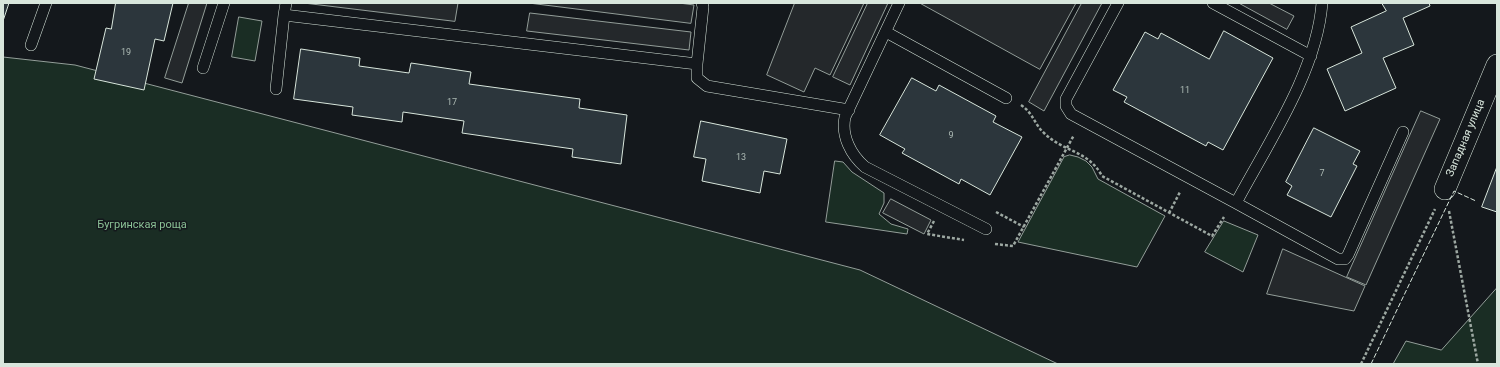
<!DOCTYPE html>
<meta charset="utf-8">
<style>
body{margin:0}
#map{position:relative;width:1500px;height:367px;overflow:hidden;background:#14181c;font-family:Roboto,sans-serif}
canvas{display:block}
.frame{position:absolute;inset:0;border:4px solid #d8e6dc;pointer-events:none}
</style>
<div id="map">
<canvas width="1500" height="367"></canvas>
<div class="frame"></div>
</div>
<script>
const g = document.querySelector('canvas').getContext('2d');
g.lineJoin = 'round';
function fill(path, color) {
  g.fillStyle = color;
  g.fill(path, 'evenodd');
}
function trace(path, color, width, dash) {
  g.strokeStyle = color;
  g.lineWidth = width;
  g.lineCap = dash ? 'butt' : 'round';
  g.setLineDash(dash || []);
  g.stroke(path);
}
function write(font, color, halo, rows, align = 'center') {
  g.font = font + ' Roboto,sans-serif';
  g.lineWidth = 3;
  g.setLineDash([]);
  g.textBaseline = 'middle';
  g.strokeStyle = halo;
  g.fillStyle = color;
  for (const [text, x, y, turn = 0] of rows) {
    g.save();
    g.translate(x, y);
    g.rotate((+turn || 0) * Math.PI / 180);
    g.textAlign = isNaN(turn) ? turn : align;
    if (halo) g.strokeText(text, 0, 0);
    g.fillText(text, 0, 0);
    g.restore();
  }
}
const green = new Path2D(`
 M 239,17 L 262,21 L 255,61 L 232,57 Z
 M 3,57 L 75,65 L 860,270 L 1058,364 L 3,364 Z
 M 1070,155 L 1078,157 L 1086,161 L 1092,167 L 1098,179 L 1165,216 L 1137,267 L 1018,242 L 1064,157 Z
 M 835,161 L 843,162 L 852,172 L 884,193 L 884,203 L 879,214 L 891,224 L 908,229 L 907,234 L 826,222 Z
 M 1224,221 L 1258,235 L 1243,272 L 1205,252 Z
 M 1497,288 L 1497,364 L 1393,364 L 1406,341 L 1441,350 Z`);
fill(green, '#1a2d24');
trace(green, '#939e99', 1);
const parking = new Path2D(`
 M 189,3 L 207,3 L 182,83 L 165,78 Z
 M 304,3 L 458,3 L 455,21 Z
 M 529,3 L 679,3 L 694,5 L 691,23 Z
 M 795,3 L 864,3 L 830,75 L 815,68 L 804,92 L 767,75 Z
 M 868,3 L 888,3 L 850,85 L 833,77 Z
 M 920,3 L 1076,3 L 1040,69 Z
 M 1082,3 L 1102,3 L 1044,111 L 1029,102 Z
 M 1239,3 L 1269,3 L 1294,16 L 1287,29 Z
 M 530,13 L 691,32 L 689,50 L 527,31 Z
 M 1421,111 L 1440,119 L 1366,285 L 1347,277 Z
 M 891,199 L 931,220 L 924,234 L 883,213 Z
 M 1283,249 L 1365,286 L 1354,311 L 1267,294 Z`);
fill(parking, '#24282b');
trace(parking, '#939e99', 1);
const building = new Path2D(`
 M 3,3 L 9,3 L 3,21 Z
 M 116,3 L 173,3 L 164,41 L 155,39 L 144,90 L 94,79 L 106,28 L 111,29 Z
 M 1382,3 L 1429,3 L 1430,6 L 1403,18 L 1414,45 L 1383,58 L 1396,88 L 1345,111 L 1327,69 L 1362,53 L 1351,27 L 1386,11 Z
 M 1224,31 L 1273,58 L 1223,150 L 1208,142 L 1206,146 L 1124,102 L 1127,97 L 1113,90 L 1145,32 L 1158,39 L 1161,33 L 1209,59 Z
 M 301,49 L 360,58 L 359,66 L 409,73 L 411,63 L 471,72 L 469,84 L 580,99 L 579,108 L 627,115 L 621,164 L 572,157 L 573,149 L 462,133 L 464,121 L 403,112 L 402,122 L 352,115 L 353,107 L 294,99 Z
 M 912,78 L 936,91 L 939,85 L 996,116 L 993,122 L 1022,137 L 990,195 L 961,179 L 959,184 L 902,153 L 905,149 L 880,135 Z
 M 701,121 L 787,139 L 780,174 L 764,171 L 760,193 L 702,181 L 706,159 L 694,157 Z
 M 1314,128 L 1360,151 L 1353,164 L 1357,166 L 1331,217 L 1287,195 L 1292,186 L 1286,182 Z
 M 1497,167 L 1497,212 L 1482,207 Z`);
fill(building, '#2c363c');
trace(building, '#d8e6dc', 1);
const service = new Path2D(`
 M 286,3 L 284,15 L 697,64 L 697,78 L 707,86 L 849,110
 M 899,3 L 845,117 C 841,136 851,155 865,167 L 986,229
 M 1118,3 L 1066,99 L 1066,106 L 1071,114 L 1236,203 C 1268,143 1317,71 1322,3
 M 1213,3 L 1311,56
 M 886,32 L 1006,98
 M 31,45 L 46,3
 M 697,64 L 703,7 L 702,3
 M 203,68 L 224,3
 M 276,89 L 284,15
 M 1236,203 L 1338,259 L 1345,259 L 1348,255 L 1403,132`);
const minor = new Path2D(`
 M 1445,189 L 1497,65`);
trace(service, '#d8e6dc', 12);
trace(minor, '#d8e6dc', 22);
trace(new Path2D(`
 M 1021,105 C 1034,114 1034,124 1044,133 C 1063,152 1088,150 1102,176 L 1212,236 L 1224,217
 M 1449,211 L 1478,364
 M 996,212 L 1024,227
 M 1169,213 L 1180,192
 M 934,221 L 927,234 L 964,240
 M 995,244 L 1013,246 L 1074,135
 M 1361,364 L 1435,209`), '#9da8a2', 2.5, [3, 2]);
trace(service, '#14181c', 11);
trace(minor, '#14181c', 21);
trace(new Path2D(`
 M 1371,364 L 1454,191 L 1476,201`), '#d8e6dc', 1, [5, 2]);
write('9px', '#adbab4', null, [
 ["19",126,53],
 ["11",1185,91],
 ["17",452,103],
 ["9",951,136],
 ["13",741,158],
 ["7",1322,174]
]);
write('11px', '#d8e6dc', '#14181c', [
 ["Западная улица",1466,138,-67]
]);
write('11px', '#8ac095', '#14181c', [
 ["Бугринская роща",142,225]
]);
</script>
